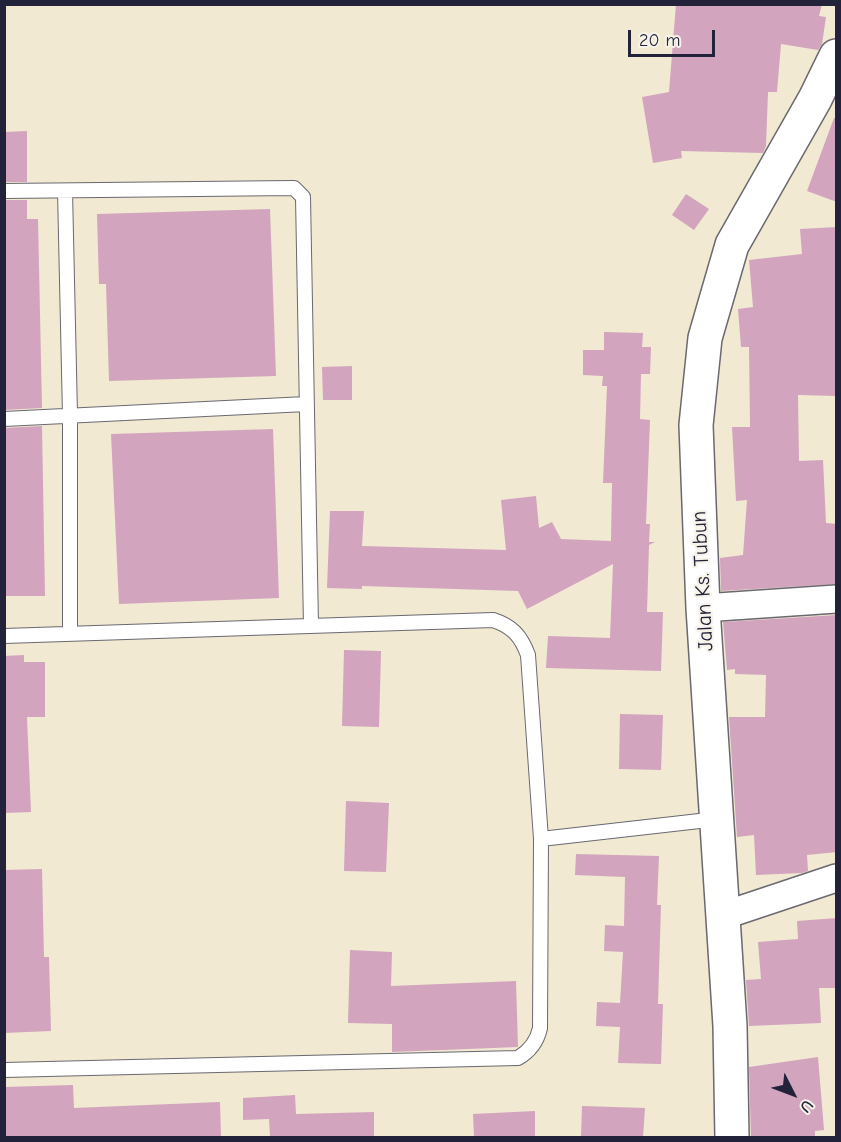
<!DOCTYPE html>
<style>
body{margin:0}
#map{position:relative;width:841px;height:1142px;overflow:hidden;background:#f1e9d2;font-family:"Comic Neue",sans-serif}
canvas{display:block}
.frame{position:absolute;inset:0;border:6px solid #22223b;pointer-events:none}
.north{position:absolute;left:763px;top:1064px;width:60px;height:60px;-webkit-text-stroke:4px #f7f3e8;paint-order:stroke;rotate:132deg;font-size:16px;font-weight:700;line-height:24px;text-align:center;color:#22223b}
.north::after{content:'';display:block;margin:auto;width:21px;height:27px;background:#22223b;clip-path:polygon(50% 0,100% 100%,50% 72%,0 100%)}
.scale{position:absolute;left:628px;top:30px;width:87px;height:27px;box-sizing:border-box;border:3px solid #22223b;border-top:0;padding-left:8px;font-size:18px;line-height:21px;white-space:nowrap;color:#22223b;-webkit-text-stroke:4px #f7f3e8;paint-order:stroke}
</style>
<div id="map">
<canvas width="841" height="1142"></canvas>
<div class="frame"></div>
<div class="north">U</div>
<div class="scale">20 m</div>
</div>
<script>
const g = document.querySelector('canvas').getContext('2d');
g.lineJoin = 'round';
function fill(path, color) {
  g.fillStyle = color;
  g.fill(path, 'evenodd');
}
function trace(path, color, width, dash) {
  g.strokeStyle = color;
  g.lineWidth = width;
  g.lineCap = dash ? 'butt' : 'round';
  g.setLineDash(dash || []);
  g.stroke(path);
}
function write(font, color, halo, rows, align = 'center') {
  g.font = font + ' "Comic Neue",sans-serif';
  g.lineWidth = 4.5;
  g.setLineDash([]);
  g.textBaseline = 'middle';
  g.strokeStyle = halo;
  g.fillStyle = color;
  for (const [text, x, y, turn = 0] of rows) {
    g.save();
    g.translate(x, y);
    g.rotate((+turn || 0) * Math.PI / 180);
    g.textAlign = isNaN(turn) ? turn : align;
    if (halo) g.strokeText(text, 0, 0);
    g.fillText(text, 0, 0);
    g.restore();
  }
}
fill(new Path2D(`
 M 676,4 L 822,4 L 819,16 L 826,17 L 822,44 L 818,50 L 781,44 L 777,92 L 768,92 L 766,146 L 763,153 L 681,151 L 682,158 L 653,163 L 642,97 L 669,92 Z
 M 834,118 L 837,118 L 837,202 L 807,191 Z
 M 27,131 L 27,182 L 4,182 L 4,132 Z
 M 686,194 L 709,209 L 694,230 L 672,215 Z
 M 4,200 L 27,200 L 27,219 L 38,219 L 42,408 L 4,410 Z
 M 270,209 L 276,376 L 109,381 L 106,284 L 99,284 L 97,214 Z
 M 837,227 L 837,396 L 798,395 L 799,461 L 823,460 L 826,523 L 837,524 L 837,584 L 721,591 L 720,558 L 743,555 L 747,500 L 736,501 L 732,427 L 750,427 L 749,347 L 741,347 L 738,309 L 753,307 L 749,260 L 802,254 L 800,229 Z
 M 604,332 L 643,333 L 642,347 L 651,347 L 650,374 L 641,374 L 640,419 L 650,420 L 646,524 L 650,524 L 649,542 L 655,542 L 649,545 L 647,612 L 663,612 L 661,671 L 546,668 L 548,636 L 610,638 L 613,564 L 527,609 L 518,591 L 362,586 L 362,589 L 327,588 L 330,511 L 364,511 L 362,546 L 506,550 L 501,500 L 536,496 L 539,528 L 552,522 L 561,539 L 611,541 L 612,483 L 603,483 L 607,386 L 602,386 L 603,376 L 583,375 L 583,350 L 604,350 Z
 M 352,366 L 352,400 L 323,400 L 322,367 Z
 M 42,426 L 45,596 L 4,596 L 4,428 Z
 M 273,429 L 279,598 L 119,604 L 111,434 Z
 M 837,615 L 837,852 L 807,855 L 808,871 L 802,873 L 756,875 L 754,835 L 737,837 L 729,717 L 765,717 L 766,675 L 735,674 L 735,669 L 727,670 L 723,622 Z
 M 344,650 L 381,651 L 379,727 L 342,726 Z
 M 24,655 L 24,662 L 45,662 L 45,717 L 27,717 L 31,812 L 4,813 L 4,656 Z
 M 620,714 L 663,715 L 661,770 L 619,769 Z
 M 346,801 L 389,803 L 386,872 L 344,871 Z
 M 576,854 L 659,856 L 657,905 L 661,905 L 658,1004 L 663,1004 L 661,1064 L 618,1063 L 620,1027 L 596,1026 L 597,1002 L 620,1003 L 623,952 L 604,951 L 605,925 L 624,926 L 625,877 L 575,875 Z
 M 42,869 L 44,957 L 49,957 L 51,1031 L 4,1033 L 4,870 Z
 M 837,918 L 837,988 L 819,988 L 821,1023 L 749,1026 L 746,980 L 761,979 L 758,942 L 798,939 L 797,921 Z
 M 350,950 L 392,952 L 391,986 L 516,981 L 518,1047 L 392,1052 L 392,1024 L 348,1023 Z
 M 818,1057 L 824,1130 L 815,1131 L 815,1137 L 751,1137 L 749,1067 Z
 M 73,1085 L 74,1108 L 220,1102 L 221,1137 L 4,1137 L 4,1087 Z
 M 295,1095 L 296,1114 L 374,1112 L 374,1137 L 270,1137 L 269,1119 L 243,1120 L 243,1098 Z
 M 582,1106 L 645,1108 L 643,1137 L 581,1137 Z
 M 535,1111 L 535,1137 L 474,1137 L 473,1114 Z`), '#d2a4be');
const service = new Path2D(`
 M 4,191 L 294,188 L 303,197 L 311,626
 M 65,191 L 70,415 L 70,634
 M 4,419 L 306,404
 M 4,636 L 493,620 C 512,626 521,636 528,655 L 541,839
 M 4,1070 L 518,1058 C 530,1051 537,1042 540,1028 L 541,839 L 717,819`);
const minor = new Path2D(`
 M 703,608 L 836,599
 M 722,916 L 836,878`);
const tertiary = new Path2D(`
 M 732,1138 L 730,1026 L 703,608 L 696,425 L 705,338 L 732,245 L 815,99 L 836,56`);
trace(service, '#6a6870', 16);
trace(minor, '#6a6870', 30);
trace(tertiary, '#6a6870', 36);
trace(service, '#fff', 14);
trace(minor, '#fff', 27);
trace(tertiary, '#fff', 33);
write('21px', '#22223b', '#f7f3e8', [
 ["Jalan Ks. Tubun",703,581,-93]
]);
</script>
